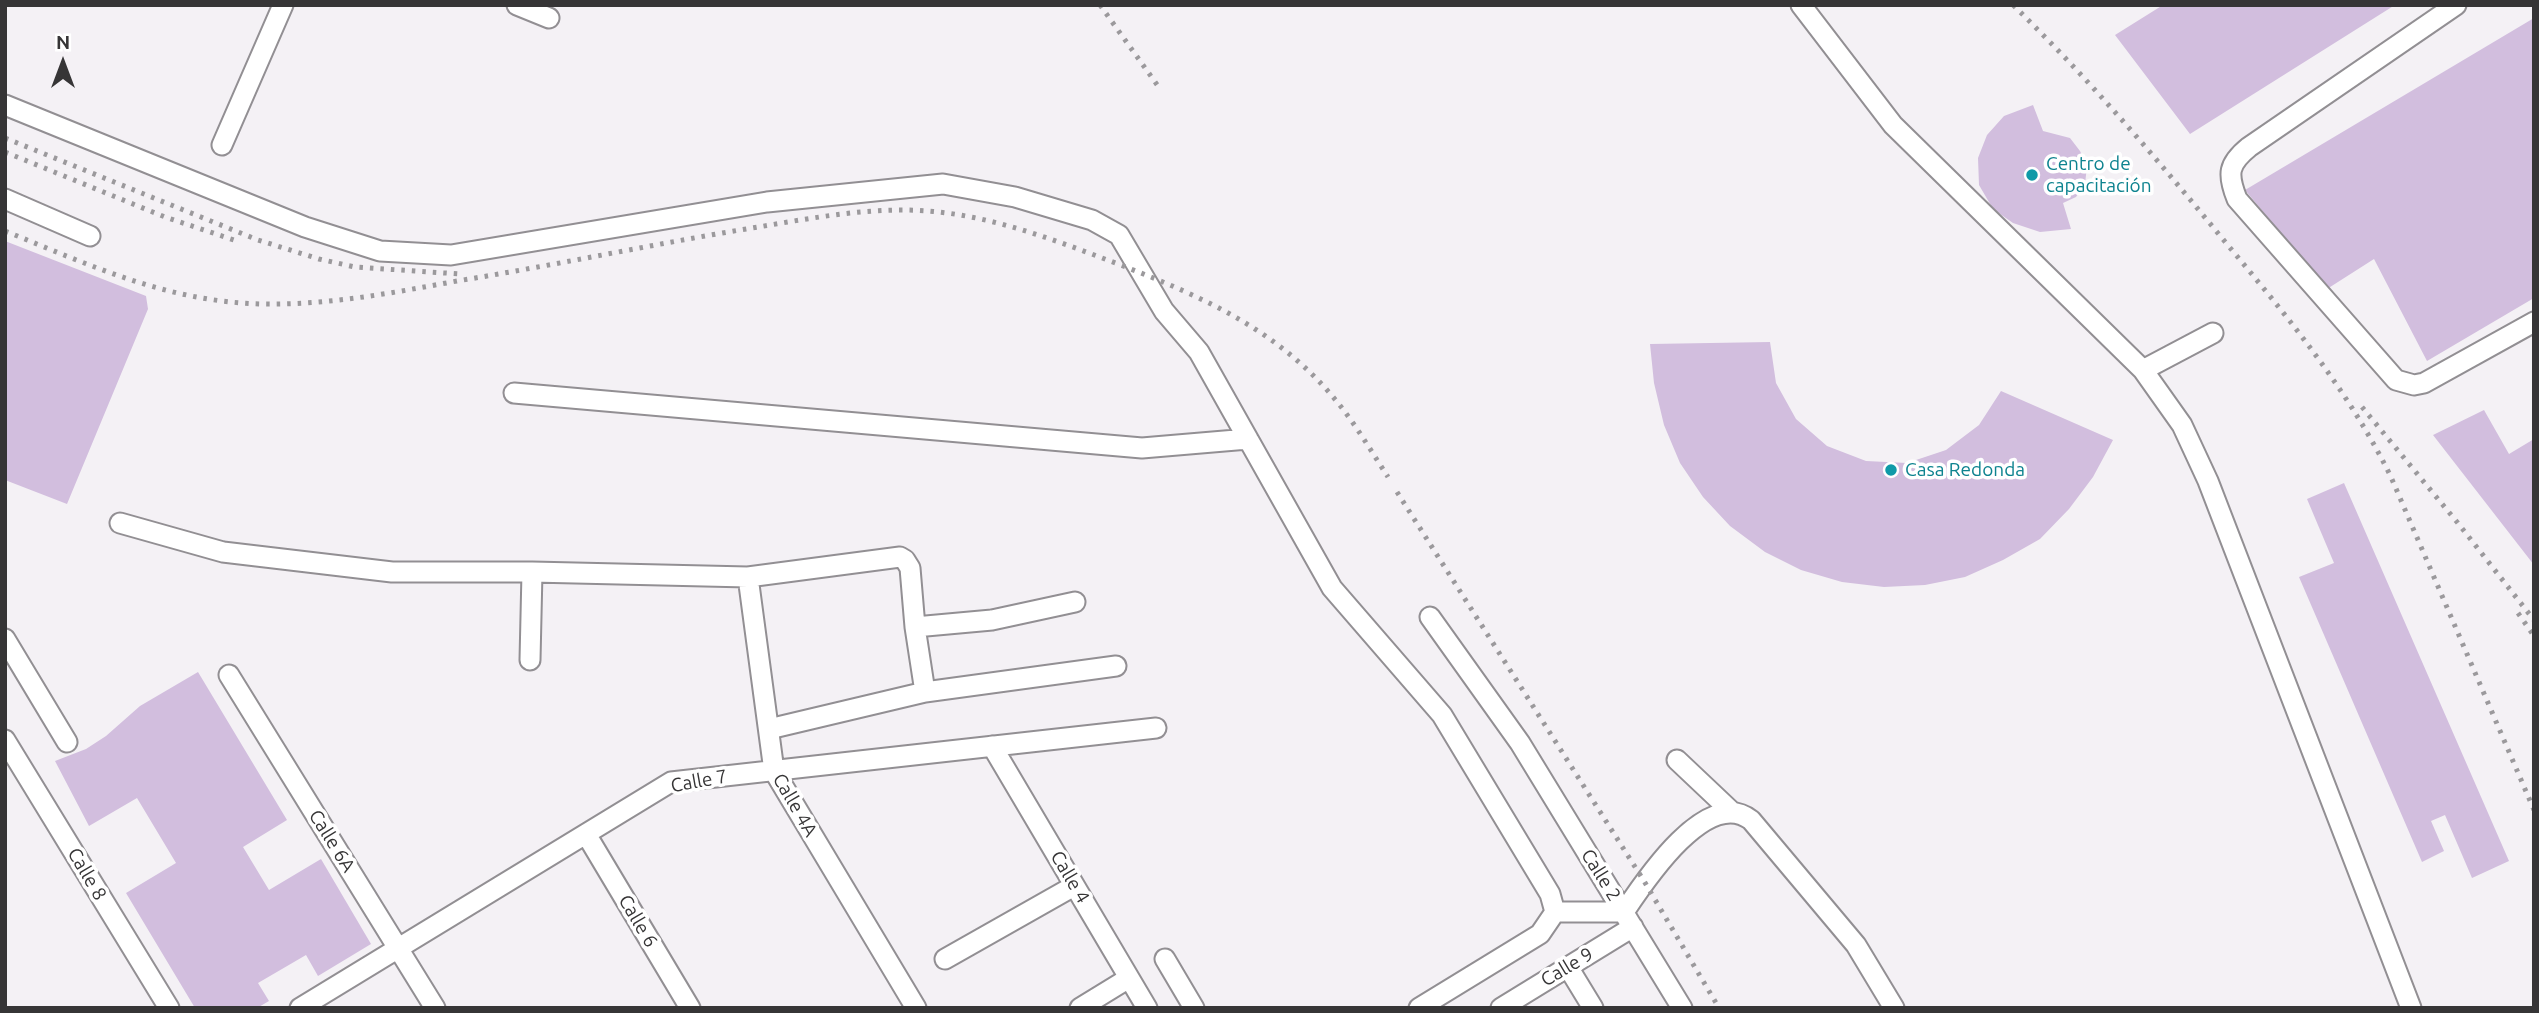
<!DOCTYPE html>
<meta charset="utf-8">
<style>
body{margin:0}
#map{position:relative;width:2539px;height:1013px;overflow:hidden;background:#f4f1f5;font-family:Ubuntu,sans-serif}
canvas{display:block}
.frame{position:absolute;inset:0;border:7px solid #363536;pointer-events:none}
.north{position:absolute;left:28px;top:28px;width:70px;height:70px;-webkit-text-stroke:5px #fff;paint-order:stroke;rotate:0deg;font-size:19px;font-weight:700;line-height:28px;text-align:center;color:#363536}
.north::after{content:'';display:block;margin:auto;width:24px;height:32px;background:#363536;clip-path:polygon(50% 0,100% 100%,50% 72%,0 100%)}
</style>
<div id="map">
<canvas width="2539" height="1013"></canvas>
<div class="frame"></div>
<div class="north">N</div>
</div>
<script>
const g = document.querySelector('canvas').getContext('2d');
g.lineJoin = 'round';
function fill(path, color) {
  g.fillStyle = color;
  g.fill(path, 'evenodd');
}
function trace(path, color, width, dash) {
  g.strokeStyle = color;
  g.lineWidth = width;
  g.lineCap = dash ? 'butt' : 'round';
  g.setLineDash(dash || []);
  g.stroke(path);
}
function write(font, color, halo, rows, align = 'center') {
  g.font = font + ' Ubuntu,sans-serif';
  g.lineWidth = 7;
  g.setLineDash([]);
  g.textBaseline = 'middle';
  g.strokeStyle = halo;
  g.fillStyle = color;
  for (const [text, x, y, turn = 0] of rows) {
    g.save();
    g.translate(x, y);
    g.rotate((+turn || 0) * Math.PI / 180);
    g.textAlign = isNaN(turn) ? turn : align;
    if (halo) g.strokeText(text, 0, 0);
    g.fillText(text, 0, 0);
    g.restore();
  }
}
fill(new Path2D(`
 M 2163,5 L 2395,5 L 2190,134 L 2115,35 Z
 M 2534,18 L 2534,298 L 2427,361 L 2374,259 L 2327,289 L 2245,190 Z
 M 2033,105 L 2043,131 L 2070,138 L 2080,151 L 2087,166 L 2085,184 L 2076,197 L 2063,203 L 2071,229 L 2040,232 L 2013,223 L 1993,209 L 1979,185 L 1978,158 L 1987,135 L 2004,116 Z
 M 5,241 L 146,296 L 148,309 L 67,504 L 5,480 Z
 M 1770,342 L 1776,383 L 1796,419 L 1827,446 L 1866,461 L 1907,463 L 1946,450 L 1979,425 L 2001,391 L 2113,440 L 2093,477 L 2069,509 L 2040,539 L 2003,560 L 1965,577 L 1925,585 L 1884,587 L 1842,582 L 1801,570 L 1765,552 L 1730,526 L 1703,497 L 1680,463 L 1664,425 L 1654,383 L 1650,344 Z
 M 2484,410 L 2509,454 L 2534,439 L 2534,565 L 2433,435 Z
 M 2344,483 L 2509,861 L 2472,878 L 2445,815 L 2431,821 L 2444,851 L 2422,862 L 2299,577 L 2334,563 L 2307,499 Z
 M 198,672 L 287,820 L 243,847 L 269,890 L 321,859 L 371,944 L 318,976 L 306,955 L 258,983 L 269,1001 L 257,1008 L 195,1008 L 126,893 L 176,863 L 137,798 L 89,826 L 55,761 L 86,749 L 106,736 L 140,706 Z`), '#d2bede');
const minor = new Path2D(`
 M 517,5 L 549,18
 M 1801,5 L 1893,125 L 2143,370 L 2182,425 L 2208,481 L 2411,1008
 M 2456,5 L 2249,147 C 2228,164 2227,174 2237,199 L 2396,380 L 2414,385 L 2424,383 L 2534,322
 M 5,105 L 305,227 L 380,251 L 451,255 L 767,202 L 943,184 L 1015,197 L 1092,220 L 1119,235 L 1164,311 L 1199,352 L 1332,588 L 1442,715 L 1550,894 L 1555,912 L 1540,934 L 1419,1008
 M 222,145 L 283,5
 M 5,199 L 90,236
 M 2143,370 L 2213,333
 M 514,393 L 1142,448 L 1248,439
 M 120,523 L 223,552 L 392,572 L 532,572 L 748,577 L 900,557 L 905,560 L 910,568 L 915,627 L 925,692
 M 748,577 L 774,771 L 916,1008
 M 1430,617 L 1520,743 L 1682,1008
 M 915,627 L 992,620 L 1075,602
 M 5,639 L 67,742
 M 530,660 L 532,572
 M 229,675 L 435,1008
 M 769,729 L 925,692 L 1116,666
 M 5,740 L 169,1008
 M 992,746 L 1147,1008
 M 1677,760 L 1732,812
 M 586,834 L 690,1008
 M 1555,912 L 1624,912
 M 1624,912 C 1644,882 1707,786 1751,820 L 1856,945 L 1894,1008
 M 945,959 L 1074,886
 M 1165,959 L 1194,1008
 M 1568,967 L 1593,1008
 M 300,1008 L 671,782 L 1156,728
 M 1080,1008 L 1129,978
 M 1501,1008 L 1633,927`);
trace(minor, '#928f93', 23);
trace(minor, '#fff', 19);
trace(new Path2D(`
 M 1100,5 L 1158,86
 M 2013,5 C 2090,80 2158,160 2226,243 C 2287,316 2349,391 2391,477 L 2534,810
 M 5,138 L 258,240 L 319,259 L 355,267 L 460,274
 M 5,152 L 165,217 L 237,241
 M 5,231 C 92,266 168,302 263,304 C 329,305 392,293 457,281 C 556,265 654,244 752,228 C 813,218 877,205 939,212 C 1001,219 1060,242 1118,264 C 1206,298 1283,332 1342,408 C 1359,430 1373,454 1388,477
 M 2362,407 L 2457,522 L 2534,620
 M 1397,492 L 1644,881 L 1719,1008
 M 2518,613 L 2534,636`), '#9b999c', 5, [3.5, 7]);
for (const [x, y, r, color] of [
 [2032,175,7,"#0f9aa8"],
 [1891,470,7,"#0f9aa8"]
]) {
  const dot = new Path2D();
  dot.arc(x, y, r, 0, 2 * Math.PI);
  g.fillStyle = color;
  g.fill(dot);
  trace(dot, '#fff', 2.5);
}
write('19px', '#0d838f', '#fff', [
 ["Centro de",2046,164],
 ["capacitación",2046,186],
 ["Casa Redonda",1905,470]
], 'left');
write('19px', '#363536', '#fff', [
 ["Calle 7",699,781,-10],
 ["Calle 4A",795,805,60],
 ["Calle 6A",332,841,58],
 ["Calle 8",87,874,59],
 ["Calle 2",1601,875,58],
 ["Calle 4",1070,877,59],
 ["Calle 6",638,921,59],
 ["Calle 9",1567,967,-31]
]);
</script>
